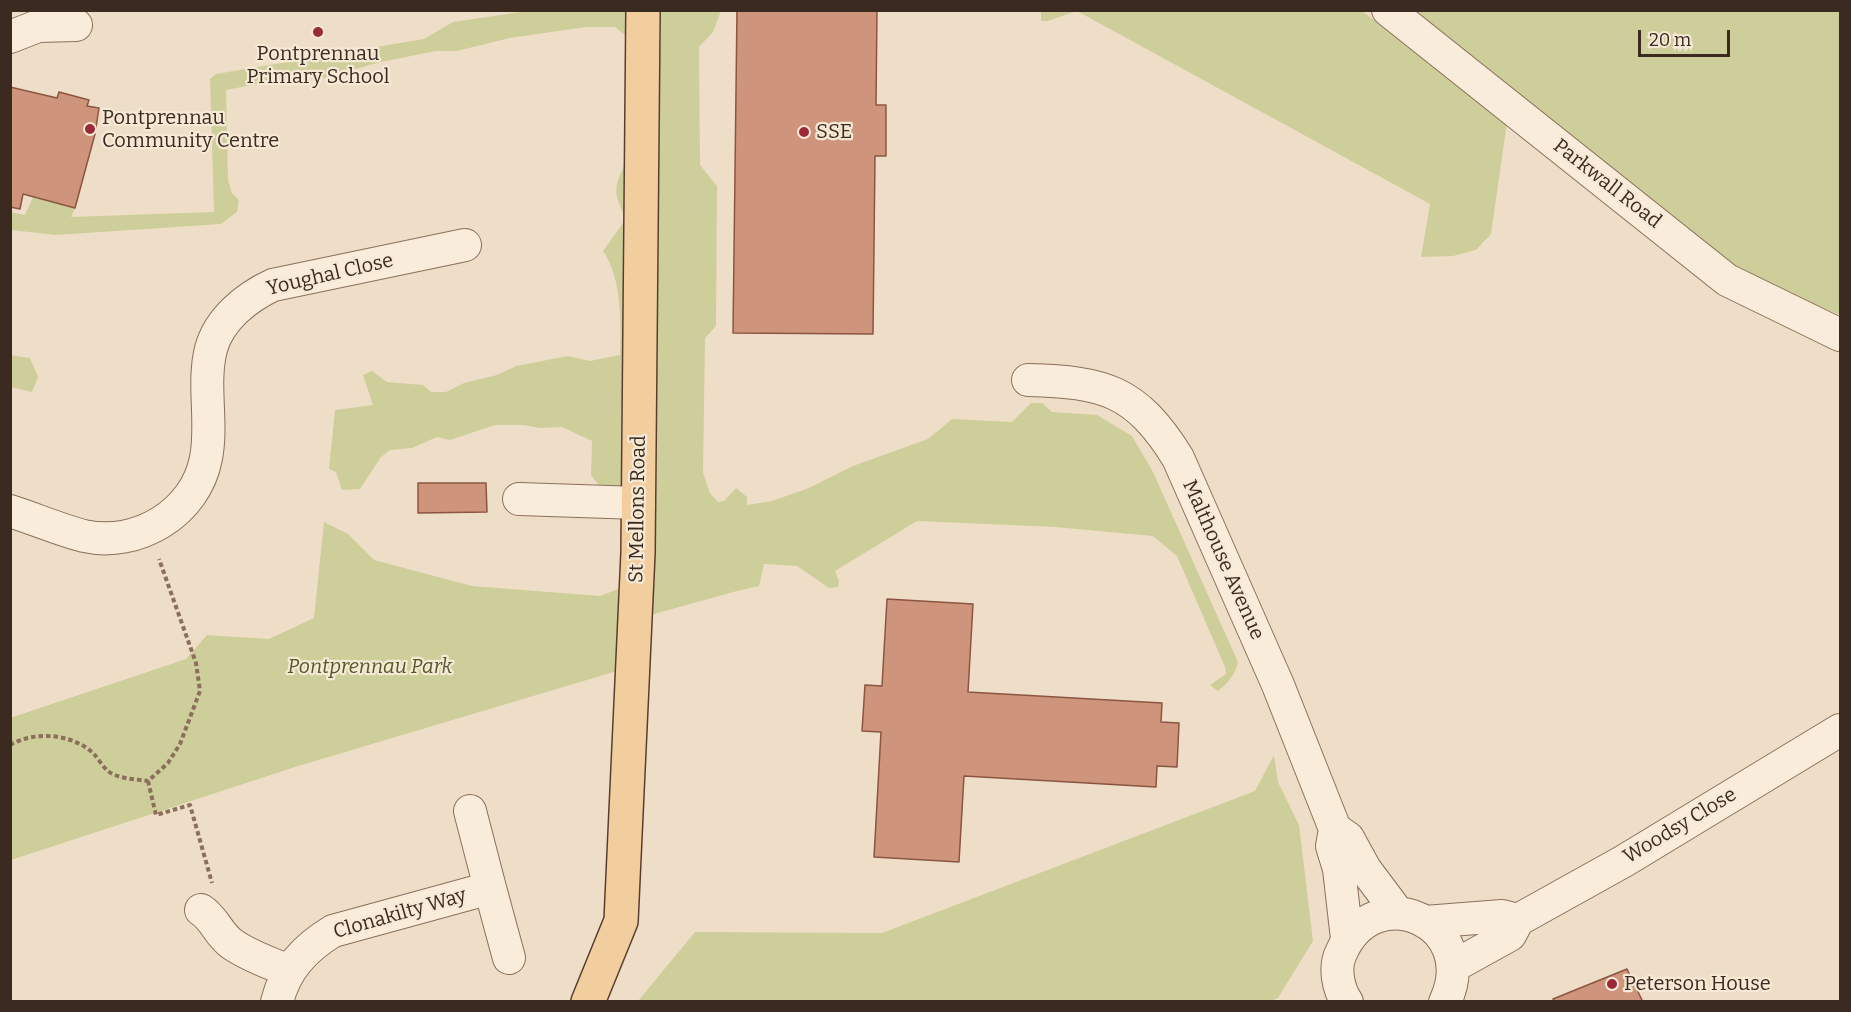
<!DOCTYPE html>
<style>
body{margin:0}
#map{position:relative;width:1851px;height:1012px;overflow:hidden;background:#efdec7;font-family:Bitter,serif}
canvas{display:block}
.frame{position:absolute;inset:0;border:12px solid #3b2a1f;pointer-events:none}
.scale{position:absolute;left:1638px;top:30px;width:92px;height:27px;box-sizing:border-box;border:3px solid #3b2a1f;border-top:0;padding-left:8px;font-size:18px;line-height:21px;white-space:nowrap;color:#3b2a1f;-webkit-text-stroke:4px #f6e9d6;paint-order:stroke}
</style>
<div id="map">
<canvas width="1851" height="1012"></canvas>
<div class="frame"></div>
<div class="scale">20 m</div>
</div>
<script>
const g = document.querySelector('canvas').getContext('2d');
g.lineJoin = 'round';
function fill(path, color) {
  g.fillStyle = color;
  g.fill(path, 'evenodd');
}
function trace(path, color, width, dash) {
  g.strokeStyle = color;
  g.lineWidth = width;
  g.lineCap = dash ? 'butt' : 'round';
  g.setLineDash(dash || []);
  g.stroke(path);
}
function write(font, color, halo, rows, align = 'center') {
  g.font = font + ' Bitter,serif';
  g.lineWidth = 4.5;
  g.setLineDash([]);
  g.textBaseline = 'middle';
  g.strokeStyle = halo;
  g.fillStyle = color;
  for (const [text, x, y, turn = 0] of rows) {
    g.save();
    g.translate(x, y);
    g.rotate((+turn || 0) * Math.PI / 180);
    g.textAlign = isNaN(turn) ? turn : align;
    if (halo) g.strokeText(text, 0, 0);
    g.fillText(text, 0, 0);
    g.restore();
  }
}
fill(new Path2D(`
 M 527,11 L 721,11 L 713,32 L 699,47 L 700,165 L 717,186 L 716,326 L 705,338 L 703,473 L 710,493 L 718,502 L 724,501 L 736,488 L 747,497 L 747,505 L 772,501 L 809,488 L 853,466 L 928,439 L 952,419 L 1012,422 L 1031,403 L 1042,403 L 1052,412 L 1097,415 L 1132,436 L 1153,472 L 1238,662 C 1235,675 1228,683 1218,691 L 1210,685 L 1226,674 L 1225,667 L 1177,556 L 1153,536 L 1055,527 L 917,521 L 835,571 L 839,581 L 838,587 L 829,588 L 797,566 L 764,564 L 759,586 L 737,591 L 643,617 L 618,492 L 604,492 L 591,475 L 592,441 L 562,427 L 540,428 L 523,425 L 495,425 L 450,440 L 437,437 L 412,448 L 390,450 L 381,457 L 360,489 L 342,490 L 336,472 L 329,469 L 335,410 L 373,405 L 363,375 L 372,371 L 387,382 L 423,385 L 431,392 L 446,392 L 464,383 L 497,375 L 516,366 L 568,356 L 590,361 L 620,355 C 621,323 622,278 603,251 L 626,219 C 613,192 613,187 627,161 L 624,148 L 626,36 L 615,27 L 586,27 L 510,38 L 457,51 L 436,51 L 381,62 L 320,79 L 310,74 L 226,90 L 228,180 L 232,193 L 239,200 L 237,212 L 221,224 L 56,235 L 11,230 L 10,212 L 25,215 L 33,197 L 75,208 L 71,217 L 214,212 L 210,79 L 216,74 L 424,39 L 453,22 Z
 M 1041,11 L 1362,11 L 1507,123 L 1491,234 L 1476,250 L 1453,256 L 1421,257 L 1430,204 L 1077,11 L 1048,21 L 1041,21 Z
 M 1404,11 L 1840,11 L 1840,315 L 1750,277 L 1704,246 Z
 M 10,355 L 30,358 L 38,377 L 32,392 L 11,387 Z
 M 324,522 L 348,534 L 374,560 L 472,586 L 600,596 L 629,585 L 617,671 L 295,767 L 11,860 L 10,718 L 186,659 L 207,635 L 269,639 L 314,618 Z
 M 1274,755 L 1278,782 L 1299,825 L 1313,941 L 1278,998 L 1269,1002 L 638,1001 L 695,932 L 882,933 L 1255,791 Z`), '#cece9a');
const building = new Path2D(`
 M 737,10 L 877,10 L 876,105 L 886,105 L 886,156 L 875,156 L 873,334 L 733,333 Z
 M 10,87 L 57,98 L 59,92 L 89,100 L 87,106 L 99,108 L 95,134 L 75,208 L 23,194 L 20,209 L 10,207 Z
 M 418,483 L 486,483 L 487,512 L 418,513 Z
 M 887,599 L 973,604 L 968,692 L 1162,703 L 1161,722 L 1179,723 L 1177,767 L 1157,766 L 1156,787 L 964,776 L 959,862 L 874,857 L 881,732 L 862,731 L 865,685 L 882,686 Z
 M 1627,969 L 1643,1002 L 1554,1002 L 1553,999 Z`);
fill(building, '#ce947c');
trace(building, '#8b5541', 1.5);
const minor = new Path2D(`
 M 1388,10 L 1727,280 L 1840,335
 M 10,37 L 38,26 L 76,25
 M 1028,380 C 1104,382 1136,390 1178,458 L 1278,685 L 1335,829 L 1332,846 L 1339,869 L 1347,939
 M 519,499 L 639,503
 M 10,511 C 35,519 60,530 84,536 C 137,548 196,513 206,458 C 213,423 202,384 211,349 C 219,319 247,297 273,285 L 465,245
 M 1335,829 L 1348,838 L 1365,869 L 1398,913
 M 490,888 L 509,958
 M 201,910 C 215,919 218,934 232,944 C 249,956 270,963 289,971
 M 1425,922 L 1502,916 L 1518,920
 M 1454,966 L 1510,935 L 1518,920 L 1624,861 L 1840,730
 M 277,1002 C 285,969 305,948 333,931 L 490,888 L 470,811
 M 1347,1002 C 1338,989 1334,967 1341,953 C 1375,875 1482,924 1445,1002`);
const major = new Path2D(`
 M 588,1002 L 621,921 L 638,553 L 643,10`);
trace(minor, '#8b6f5b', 34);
trace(major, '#593e30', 36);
trace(new Path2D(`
 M 10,745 C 34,731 71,733 93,753 C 98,758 102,766 108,771 C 118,779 135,779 148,781 L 168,763 L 180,744 L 200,691 L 196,663 L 159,559
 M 148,781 L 156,815 L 190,805 L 212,883`), '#8b6f5b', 4, [4.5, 3]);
trace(minor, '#faecda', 32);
trace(major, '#f2ce9f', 33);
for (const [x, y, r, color] of [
 [318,32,6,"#9b2a39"],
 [90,129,6,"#9b2a39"],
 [804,132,6,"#9b2a39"],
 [1612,984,6,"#9b2a39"]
]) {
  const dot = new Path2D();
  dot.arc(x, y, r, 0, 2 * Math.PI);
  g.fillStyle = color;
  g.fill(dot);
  trace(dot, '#f6e9d6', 2);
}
write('20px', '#3b2a1f', '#f6e9d6', [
 ["Pontprennau",318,54,"center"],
 ["Primary School",318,77,"center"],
 ["Pontprennau",102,118],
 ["Community Centre",102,141],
 ["SSE",816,132],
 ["Peterson House",1624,984]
], 'left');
write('20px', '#3b2a1f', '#f6e9d6', [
 ["Parkwall Road",1607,184,38],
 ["Youghal Close",330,275,-13],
 ["St Mellons Road",638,509,-89],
 ["Malthouse Avenue",1223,560,66],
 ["Woodsy Close",1680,826,-31],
 ["Clonakilty Way",400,914,-16]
]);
write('italic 20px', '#525826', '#f6e9d6', [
 ["Pontprennau Park",370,667]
]);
</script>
